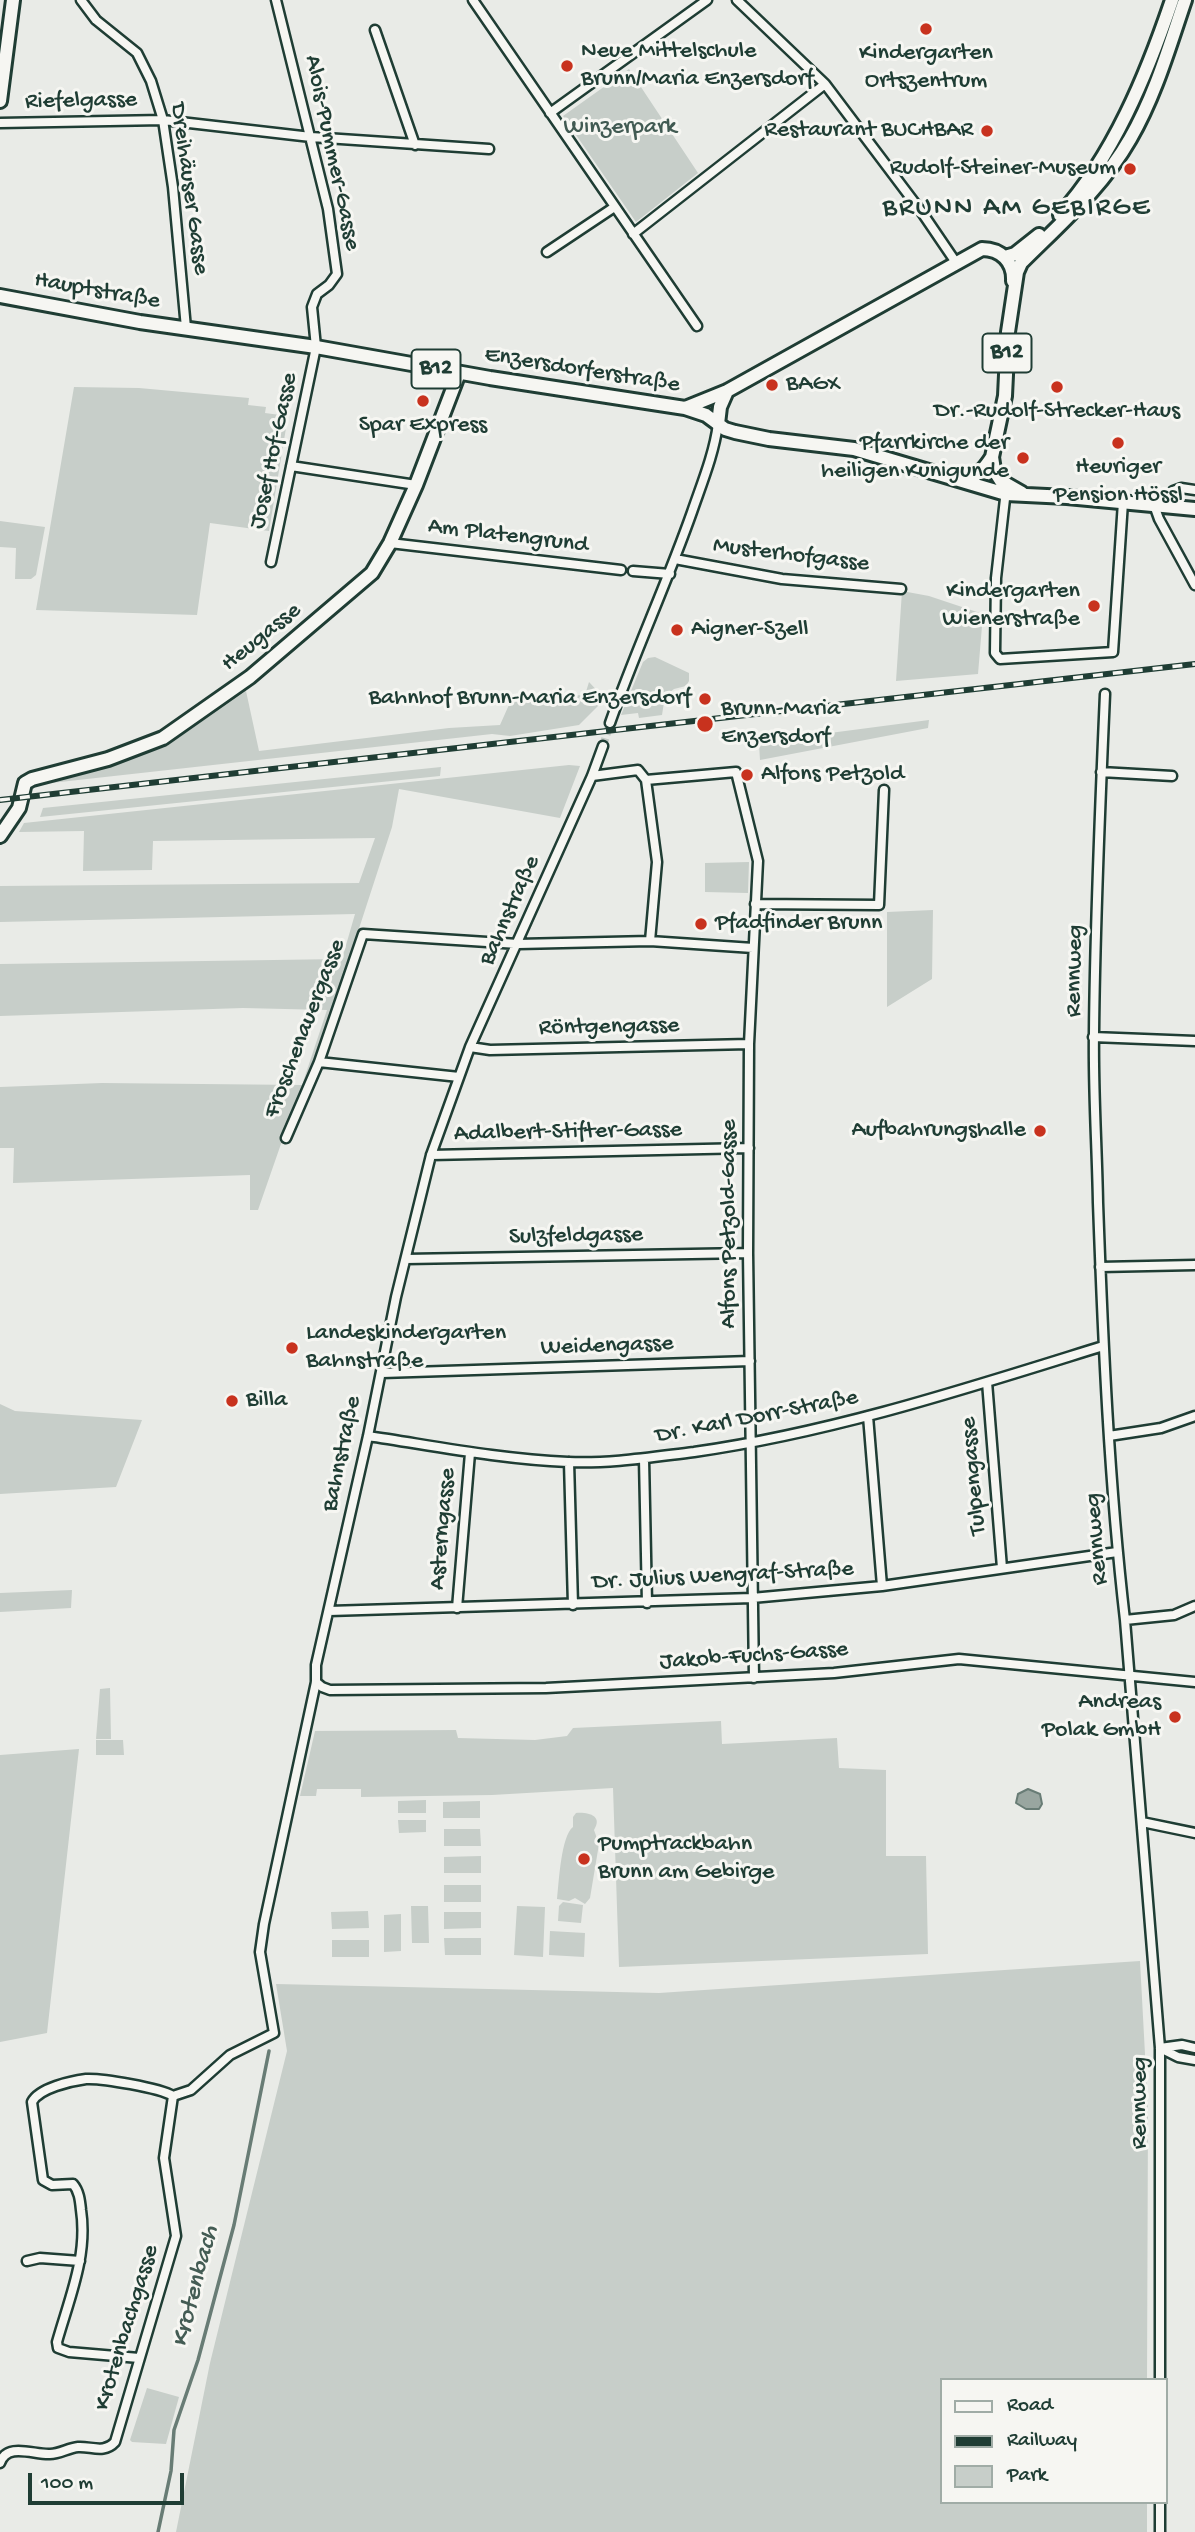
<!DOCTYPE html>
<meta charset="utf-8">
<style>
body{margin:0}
#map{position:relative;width:1195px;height:2532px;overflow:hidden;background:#e9ebe7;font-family:"Gochi Hand",sans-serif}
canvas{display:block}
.legend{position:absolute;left:940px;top:2378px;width:228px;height:126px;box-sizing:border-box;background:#f6f6f2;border:2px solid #a0aca6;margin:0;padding:9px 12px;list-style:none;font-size:21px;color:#1f3d34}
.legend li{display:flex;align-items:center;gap:14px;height:35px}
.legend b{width:35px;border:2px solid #a0aca6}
.scale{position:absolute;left:28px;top:2473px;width:156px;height:32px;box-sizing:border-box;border:4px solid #1f3d34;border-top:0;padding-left:9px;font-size:21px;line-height:24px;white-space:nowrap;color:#1f3d34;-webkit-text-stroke:5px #f6f6f2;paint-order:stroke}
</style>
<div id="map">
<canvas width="1195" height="2532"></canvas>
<ul class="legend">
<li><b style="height:9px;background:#f6f6f2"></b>Road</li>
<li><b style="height:9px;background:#1f3d34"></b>Railway</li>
<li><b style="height:19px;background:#c7cec9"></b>Park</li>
</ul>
<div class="scale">100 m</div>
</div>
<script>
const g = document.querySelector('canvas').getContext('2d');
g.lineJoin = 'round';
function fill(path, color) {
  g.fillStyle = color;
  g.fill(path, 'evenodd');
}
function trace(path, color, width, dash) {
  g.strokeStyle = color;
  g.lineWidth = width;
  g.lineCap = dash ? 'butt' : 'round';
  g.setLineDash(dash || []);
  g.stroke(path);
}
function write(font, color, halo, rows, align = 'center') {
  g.font = font + ' "Gochi Hand",sans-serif';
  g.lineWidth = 6;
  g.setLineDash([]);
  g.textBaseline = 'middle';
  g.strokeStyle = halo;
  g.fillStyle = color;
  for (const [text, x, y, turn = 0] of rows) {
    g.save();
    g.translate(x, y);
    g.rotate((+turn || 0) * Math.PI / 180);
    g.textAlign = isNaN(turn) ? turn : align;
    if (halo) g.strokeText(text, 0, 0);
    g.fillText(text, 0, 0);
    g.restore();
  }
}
fill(new Path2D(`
 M 629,69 L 698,173 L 636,222 L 563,116 Z
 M 74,387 L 139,388 L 249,398 L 248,405 L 266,407 L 265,413 L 288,416 L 269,531 L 210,523 L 197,615 L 36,610 Z
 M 0,521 L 45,527 L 36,575 L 31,579 L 15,579 L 16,548 L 0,547 Z
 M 902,591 L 929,596 L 983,614 L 978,674 L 896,681 Z
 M 655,657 L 689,673 L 689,681 L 686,686 L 674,689 L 665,696 L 662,715 L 639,718 L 638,713 L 621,715 L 643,662 L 648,658 Z
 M 589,682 L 605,699 L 579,725 L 510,736 L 492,734 L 51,783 L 165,747 L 246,691 L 259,751 L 449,728 L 500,725 L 512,698 L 585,695 Z
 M 929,720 L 928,728 L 760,760 L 759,744 L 769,741 Z
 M 569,765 L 580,766 L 560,818 L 399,789 L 392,827 L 315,1064 L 282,1141 L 258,1210 L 250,1210 L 250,1175 L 13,1183 L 14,1148 L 0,1148 L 0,1087 L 102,1083 L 302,1085 L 327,1010 L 243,1008 L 0,1016 L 0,964 L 342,959 L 355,914 L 0,922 L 0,886 L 359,883 L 375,838 L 153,841 L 152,870 L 83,871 L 84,831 L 19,832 L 24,823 Z
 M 441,767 L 440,776 L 40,817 L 43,808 Z
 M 749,862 L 748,893 L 705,892 L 705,863 Z
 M 933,910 L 932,979 L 887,1007 L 887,912 Z
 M 0,1404 L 15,1411 L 142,1420 L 116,1487 L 0,1494 Z
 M 72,1590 L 71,1608 L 0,1612 L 0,1593 Z
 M 110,1688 L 111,1739 L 96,1739 L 100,1689 Z
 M 721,1721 L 722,1744 L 837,1738 L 839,1768 L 886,1770 L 886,1856 L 926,1856 L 928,1954 L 619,1967 L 613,1788 L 492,1795 L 361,1797 L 361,1789 L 317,1789 L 316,1796 L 300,1796 L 315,1731 L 456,1730 L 458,1738 L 535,1740 L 567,1736 L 573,1728 Z
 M 96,1740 L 123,1740 L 124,1755 L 96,1755 Z
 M 79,1749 L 47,2033 L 0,2042 L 0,1755 Z
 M 426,1800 L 426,1813 L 398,1813 L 398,1801 Z
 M 480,1801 L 480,1818 L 443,1818 L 443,1802 Z
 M 576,1813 C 589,1812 603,1816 594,1830 L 599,1844 L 590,1898 L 585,1904 L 575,1898 L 569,1901 L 557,1899 C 559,1882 561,1836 573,1827 L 573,1817 Z
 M 398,1820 L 426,1820 L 426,1832 L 399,1833 Z
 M 444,1829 L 480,1829 L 481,1846 L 444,1846 Z
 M 481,1856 L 481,1873 L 444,1873 L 444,1857 Z
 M 444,1885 L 481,1885 L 481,1902 L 444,1902 Z
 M 563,1902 L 583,1905 L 581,1923 L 558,1921 L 559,1906 Z
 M 411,1906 L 428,1906 L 429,1943 L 412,1943 Z
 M 517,1906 L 545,1907 L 543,1957 L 514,1955 Z
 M 368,1911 L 369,1928 L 332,1929 L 331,1912 Z
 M 444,1912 L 481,1912 L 481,1928 L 444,1929 Z
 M 401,1914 L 401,1951 L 384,1952 L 384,1915 Z
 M 550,1931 L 585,1933 L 584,1957 L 549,1955 Z
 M 444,1938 L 481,1938 L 481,1955 L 445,1955 Z
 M 332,1940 L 369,1940 L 369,1957 L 332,1957 Z
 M 1140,1961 L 1148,2110 L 1147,2380 L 941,2380 L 941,2502 L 1147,2502 L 1147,2532 L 176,2532 L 210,2363 L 287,2051 L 276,1984 L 659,1993 Z
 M 147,2388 L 179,2397 L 166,2444 L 132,2442 L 130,2440 Z`), '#c7cec9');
const water = new Path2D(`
 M 1028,1789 L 1040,1794 L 1042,1804 L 1039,1809 L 1026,1809 L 1016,1803 L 1018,1794 Z`);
fill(water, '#99a6a0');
trace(water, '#687c75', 2);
trace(new Path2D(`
 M 158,2532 L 171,2471 L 174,2430 L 198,2360 L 234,2225 L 269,2051`), '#687c75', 3.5);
trace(new Path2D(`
 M 603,746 L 610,723`), '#c1c8c3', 8, [8, 4]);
const street = new Path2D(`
 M 81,0 L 96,20 L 137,53 L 151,81 L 163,120 L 173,187 L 186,328
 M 473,0 L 697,326
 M 737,0 L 825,84 L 923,214 L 957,264
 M 375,30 L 415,145
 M 550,113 L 707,0
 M 0,123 L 163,120 L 311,137 L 489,149
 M 633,234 L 825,84
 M 547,252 L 613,208
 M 291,466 L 416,485
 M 1006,490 L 996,578 L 995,653 L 1000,659 L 1113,652 L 1123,502
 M 1154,505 L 1159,519 L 1195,585
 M 1166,506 L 1173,491 L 1181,488 L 1195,490
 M 390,543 L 621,570
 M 675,559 L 782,579 L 901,589
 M 271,562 L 316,347 L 312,307 L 317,294 L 329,285 L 337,274 L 328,209 L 276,0
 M 633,571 L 670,574
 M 1105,694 C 1100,807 1095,920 1094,1033 C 1093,1090 1097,1146 1098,1203 C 1103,1342 1109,1482 1125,1620 L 1160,2048 L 1160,2380
 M 610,723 C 635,652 667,583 692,512 C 702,483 714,454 718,424
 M 1101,772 L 1172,776
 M 592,776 L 638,770 L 646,780
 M 646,780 L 736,772 L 758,861 L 749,1044 L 748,1253 L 754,1678
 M 646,780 L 657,862 L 650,941
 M 755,904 L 879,905 L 884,790
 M 1093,1037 L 1195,1041
 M 470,1047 L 490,1050 L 749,1044
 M 319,1062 L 459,1077
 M 286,1138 L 319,1062 L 363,934 L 518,944 L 650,941 L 753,948
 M 431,1155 L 749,1148
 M 406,1259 L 748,1253
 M 1100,1267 L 1195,1265
 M 382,1373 L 750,1361
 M 987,1382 L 1002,1568
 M 868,1416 L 882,1586
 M 368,1436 C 435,1446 500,1459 568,1462 C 609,1464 652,1457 694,1452 C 834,1432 968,1388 1103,1346
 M 1109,1436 L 1161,1428 L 1195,1416
 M 644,1459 L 647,1603
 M 569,1462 L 573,1605
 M 457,1608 L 470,1453
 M 329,1611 L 752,1598 L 882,1586 L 1117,1552
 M 1125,1620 L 1174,1615 L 1195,1606
 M 316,1682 L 322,1687 L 330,1690 L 546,1688 L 834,1673 L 959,1659 L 1195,1682
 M 1142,1822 L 1195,1833
 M 1160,2048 L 1178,2057 L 1195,2060
 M 1160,2048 L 1182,2045 L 1195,2048
 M 173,2096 L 191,2090 L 230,2055 L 274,2033 L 260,1952 L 264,1924 L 316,1682 L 316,1665 L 368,1436 L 396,1297 L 431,1155 L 470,1047 L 592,776 L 603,746
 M 27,2261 L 40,2258 L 80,2261
 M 139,2358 L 69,2352 L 58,2348 L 57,2342 C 69,2299 88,2256 81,2210 C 80,2200 79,2191 73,2184 L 52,2185 L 43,2180 L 32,2102 C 39,2088 71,2081 86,2079 C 102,2078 160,2088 173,2096
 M 0,2463 C 7,2442 34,2455 50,2454 C 60,2454 68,2448 78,2447 C 91,2446 104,2454 115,2442 L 176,2236 L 164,2158 L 173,2096
 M 1160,2502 L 1160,2532`);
const secondary = new Path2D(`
 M 0,101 L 13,0
 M 0,836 L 19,808 L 25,783 L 32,779 L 108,759 L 163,738 L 250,677 L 372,573 L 390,543 L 416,485 L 459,373`);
const primary = new Path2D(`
 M 1060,215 C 1113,157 1147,74 1172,0
 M 1005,257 L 1015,254 L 1039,235
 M 0,296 L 140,322 L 316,347 L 490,378 L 685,408 L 706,415 L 725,429 L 735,432 L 769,439 L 854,449 L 1006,494 L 1067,497 L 1195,509
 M 685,408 L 727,391 L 982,249 C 1001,249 1014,262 1013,281
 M 718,424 L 720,407 L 727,391
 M 961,480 C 977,477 983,471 992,457
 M 1022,493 L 1001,481 L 994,470 L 992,457 L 1005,396 L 1008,332 L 1017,272 L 1021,263 C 1060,224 1102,188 1130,139 C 1155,96 1169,47 1185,0`);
trace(street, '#1f3d34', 13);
trace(secondary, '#1f3d34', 18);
trace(primary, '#1f3d34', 18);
trace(street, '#f6f6f2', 8);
trace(secondary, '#f6f6f2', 12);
trace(primary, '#f6f6f2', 12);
const rail = new Path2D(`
 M 0,800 L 1195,664`);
trace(rail, '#1f3d34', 6);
trace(rail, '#f6f6f2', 3.5, [10]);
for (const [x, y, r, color] of [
 [926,29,7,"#c8321e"],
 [567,66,7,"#c8321e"],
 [987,131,7,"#c8321e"],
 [1130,169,7,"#c8321e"],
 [772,385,7,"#c8321e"],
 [1057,387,7,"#c8321e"],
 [423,401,7,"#c8321e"],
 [1118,443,7,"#c8321e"],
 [1023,458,7,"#c8321e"],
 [1094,606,7,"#c8321e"],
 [677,630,7,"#c8321e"],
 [705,699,7,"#c8321e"],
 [705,724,9,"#c8321e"],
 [747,775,7,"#c8321e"],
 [701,924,7,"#c8321e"],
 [1040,1131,7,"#c8321e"],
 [292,1348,7,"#c8321e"],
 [232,1401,7,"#c8321e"],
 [1175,1717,7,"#c8321e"],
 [584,1859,7,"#c8321e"]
]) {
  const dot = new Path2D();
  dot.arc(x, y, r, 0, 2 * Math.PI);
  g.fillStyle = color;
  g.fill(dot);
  trace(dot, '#f6f6f2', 2.5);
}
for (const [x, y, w] of [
 [1007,353,49],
 [436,369,49]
]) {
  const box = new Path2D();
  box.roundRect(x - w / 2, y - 19.5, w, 39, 5);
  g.fillStyle = '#f6f6f2';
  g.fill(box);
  trace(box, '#1f3d34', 2);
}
write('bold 23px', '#1f3d34', null, [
 ["B12",1007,353],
 ["B12",436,369]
]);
write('24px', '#1f3d34', '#f6f6f2', [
 ["Neue Mittelschule",581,52],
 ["Brunn/Maria Enzersdorf",581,80],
 ["Kindergarten",926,54,"center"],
 ["Ortszentrum",926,82,"center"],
 ["Restaurant BUCHBAR",973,131,"right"],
 ["Rudolf-Steiner-Museum",1116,169,"right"],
 ["BAGX",786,385],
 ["Dr.-Rudolf-Strecker-Haus",1057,412,"center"],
 ["Spar Express",423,426,"center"],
 ["Pfarrkirche der",1009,444,"right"],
 ["heiligen Kunigunde",1009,472,"right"],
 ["Heuriger",1118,468,"center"],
 ["Pension Hössl",1118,496,"center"],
 ["Kindergarten",1080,592,"right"],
 ["Wienerstraße",1080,620,"right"],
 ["Aigner-Szell",691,630],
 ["Bahnhof Brunn-Maria Enzersdorf",691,699,"right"],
 ["Brunn-Maria",721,710],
 ["Enzersdorf",721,738],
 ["Alfons Petzold",761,775],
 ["Pfadfinder Brunn",715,924],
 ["Aufbahrungshalle",1026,1131,"right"],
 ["Landeskindergarten",306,1334],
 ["Bahnstraße",306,1362],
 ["Billa",246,1401],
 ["Andreas",1161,1703,"right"],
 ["Polak GmbH",1161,1731,"right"],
 ["Pumptrackbahn",598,1845],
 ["Brunn am Gebirge",598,1873]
], 'left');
write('24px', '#1f3d34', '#f6f6f2', [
 ["Riefelgasse",81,102,-1],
 ["Alois-Pummer-Gasse",331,153,78],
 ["Dreihäuser Gasse",188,189,82],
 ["Hauptstraße",97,292,10],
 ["Enzersdorferstraße",582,371,9],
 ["Josef Hof-Gasse",275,451,-78],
 ["Am Platengrund",508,537,7],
 ["Musterhofgasse",791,556,7],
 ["Heugasse",262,638,-39],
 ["Bahnstraße",511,911,-66],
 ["Rennweg",1076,971,-89],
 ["Röntgengasse",609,1028,-1],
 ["Froschenauergasse",306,1029,-69],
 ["Adalbert-Stifter-Gasse",568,1133,-1],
 ["Alfons Petzold-Gasse",730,1224,-90],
 ["Sulzfeldgasse",576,1237,-1],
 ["Weidengasse",607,1347,-2],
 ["Dr. Karl Dorr-Straße",757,1418,-11],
 ["Bahnstraße",343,1454,-78],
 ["Tulpengasse",975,1476,-95],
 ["Asterngasse",444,1529,-85],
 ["Rennweg",1098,1539,-95],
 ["Dr. Julius Wengraf-Straße",723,1577,-3],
 ["Jakob-Fuchs-Gasse",754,1657,-4],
 ["Rennweg",1141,2103,-90],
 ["Krotenbachgasse",128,2328,-73]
]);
write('24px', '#415a52', '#f6f6f2', [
 ["Winzerpark",620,128]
]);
write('italic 26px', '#445c54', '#f6f6f2', [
 ["Krotenbach",197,2287,-75]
]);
g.letterSpacing = '2px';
write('28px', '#1f3d34', '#f6f6f2', [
 ["BRUNN AM GEBIRGE",1017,210]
]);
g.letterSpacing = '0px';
</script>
